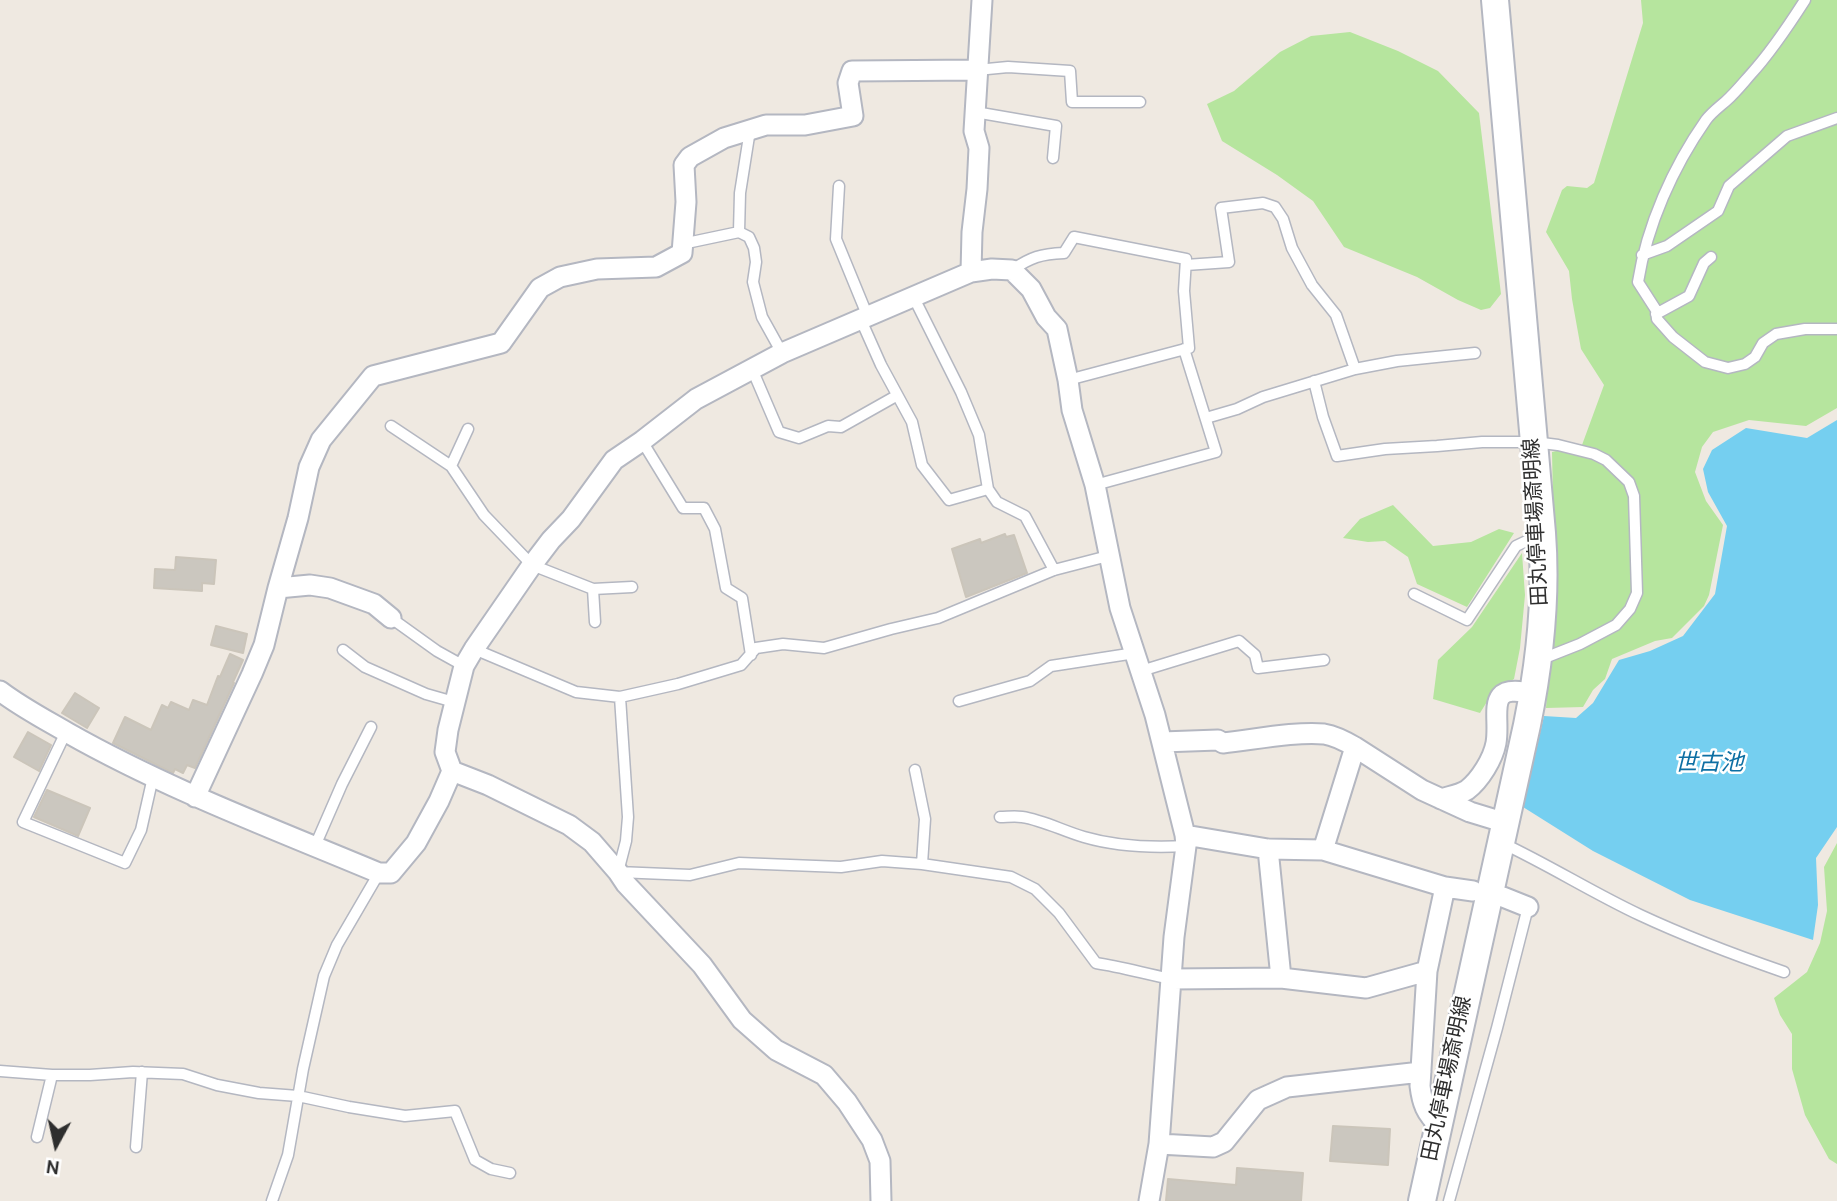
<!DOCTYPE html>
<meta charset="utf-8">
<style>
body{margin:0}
#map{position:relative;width:1837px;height:1201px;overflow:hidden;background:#efe9e1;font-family:Overpass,sans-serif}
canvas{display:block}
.north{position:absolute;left:21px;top:1110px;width:70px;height:70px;-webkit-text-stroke:5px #fff;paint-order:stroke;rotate:188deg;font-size:19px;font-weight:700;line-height:28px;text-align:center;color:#2e2e2e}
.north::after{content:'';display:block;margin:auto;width:24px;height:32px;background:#2e2e2e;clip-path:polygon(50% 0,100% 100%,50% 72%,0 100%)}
</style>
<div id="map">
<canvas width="1837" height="1201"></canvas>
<div class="north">N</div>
</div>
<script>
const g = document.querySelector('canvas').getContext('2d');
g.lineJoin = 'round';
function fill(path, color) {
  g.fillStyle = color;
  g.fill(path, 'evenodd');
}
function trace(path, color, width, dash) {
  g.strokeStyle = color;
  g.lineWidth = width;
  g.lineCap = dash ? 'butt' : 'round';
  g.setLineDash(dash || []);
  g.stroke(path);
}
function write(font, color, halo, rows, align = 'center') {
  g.font = font + ' Overpass,"Noto Sans JP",sans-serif';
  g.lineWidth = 5;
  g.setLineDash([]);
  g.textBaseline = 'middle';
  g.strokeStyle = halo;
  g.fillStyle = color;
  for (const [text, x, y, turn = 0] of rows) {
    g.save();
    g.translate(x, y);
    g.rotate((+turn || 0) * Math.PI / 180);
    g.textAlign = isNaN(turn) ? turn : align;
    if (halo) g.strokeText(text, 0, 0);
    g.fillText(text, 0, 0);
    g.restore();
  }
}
fill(new Path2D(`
 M 1641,0 L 1837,0 L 1837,408 L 1806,426 L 1749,420 L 1713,432 L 1702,447 L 1695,472 L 1706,501 L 1723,525 L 1709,595 L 1704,606 L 1672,638 L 1655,641 L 1612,659 L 1605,679 L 1593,690 L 1583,707 L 1546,708 L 1549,662 L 1554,547 L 1552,452 L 1582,445 L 1604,385 L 1581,349 L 1572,299 L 1569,271 L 1546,232 L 1562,190 L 1567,186 L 1587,188 L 1594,183 L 1643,23 Z
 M 1350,32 L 1398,51 L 1438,71 L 1479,113 L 1501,294 L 1490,308 L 1481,310 L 1458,300 L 1417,277 L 1344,247 L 1313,201 L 1277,175 L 1222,141 L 1207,104 L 1234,91 L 1280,52 L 1311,36 Z
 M 1393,505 L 1433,546 L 1471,542 L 1499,529 L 1514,533 L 1467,607 L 1417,584 L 1408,557 L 1385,541 L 1368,542 L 1343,538 L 1360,519 Z
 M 1522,553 L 1525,595 L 1520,648 L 1514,679 L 1493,692 L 1480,713 L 1433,699 L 1438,660 L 1472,627 Z
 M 1837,843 L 1837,1164 L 1829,1159 L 1805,1115 L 1792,1069 L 1792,1034 L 1780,1015 L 1774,998 L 1807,972 L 1820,943 L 1827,911 L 1824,867 Z`), '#b6e59e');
fill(new Path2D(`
 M 1837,420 L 1837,827 L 1816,858 L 1818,905 L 1813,940 L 1690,900 L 1593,851 L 1523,807 L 1544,716 L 1576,718 L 1593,703 L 1619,660 L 1650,651 L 1683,636 L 1715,594 L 1727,526 L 1708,492 L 1703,469 L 1712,450 L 1746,428 L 1807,438 Z`), '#75cff0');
const building = new Path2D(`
 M 1005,534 L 1006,537 L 1014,535 L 1027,573 L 966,597 L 952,549 L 980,539 L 981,543 Z
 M 176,557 L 216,560 L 214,584 L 202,583 L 202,591 L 154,588 L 155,569 L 175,570 Z
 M 216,626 L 247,634 L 243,653 L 211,645 Z
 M 230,654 L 243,660 L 233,682 L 234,683 L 195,768 L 187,765 L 183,773 L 175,769 L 173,773 L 113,743 L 125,717 L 151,730 L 162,705 L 168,708 L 171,702 L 189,710 L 193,700 L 207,705 L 218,676 L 220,677 Z
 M 75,693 L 99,708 L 87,728 L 62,713 Z
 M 28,732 L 51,745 L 39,771 L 14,757 Z
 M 47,790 L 90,808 L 78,836 L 34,817 Z
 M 1333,1126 L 1390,1129 L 1388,1165 L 1330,1161 Z
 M 1237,1168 L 1303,1173 L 1301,1201 L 1166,1201 L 1168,1179 L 1236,1185 Z`);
fill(building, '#cbc7bf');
trace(building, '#cbc5ba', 2);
const service = new Path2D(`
 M 1805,0 C 1789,25 1772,51 1751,74 C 1743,83 1735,93 1726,101 C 1719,107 1711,113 1706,120 C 1673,167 1647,225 1638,282 L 1656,310 L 1657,319 L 1673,337 L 1705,362 L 1728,368 L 1745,364 L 1755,357 L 1763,343 L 1776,334 L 1805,329 L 1837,329
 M 977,70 L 1008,67 L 1070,71 L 1072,102 L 1140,102
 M 975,112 L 1056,126 L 1053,158
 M 839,186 L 836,239 L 868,317
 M 739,232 L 740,193 L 750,130
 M 682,244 L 739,232 L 749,237 L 754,248 L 756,262 L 753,282 L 762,317 L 782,353
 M 1642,255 L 1667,246 L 1718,211 L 1729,186 L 1787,136 L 1837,118
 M 1186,265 L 1229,262 L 1221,208 L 1263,203 L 1275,207 L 1283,219 L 1292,248 L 1312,285 L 1336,315 L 1355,369
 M 1012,270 C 1031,257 1041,254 1064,253 L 1074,237 L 1186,259 L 1184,291 L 1189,348 L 1068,380
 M 913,296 L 961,392 L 979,435 L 988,489 L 997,502 L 1025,516 L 1054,570
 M 1656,314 L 1689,296 L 1704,263 L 1711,257
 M 861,320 L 881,365 L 912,422 L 922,465 L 949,500 L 988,489
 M 752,369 L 779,432 L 799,438 L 828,426 L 841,427 L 896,396
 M 1314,381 L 1323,417 L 1337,456 L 1385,449 L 1437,446 L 1482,442 L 1534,442 L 1558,445 L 1594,454 L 1606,460 L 1629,482 L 1634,496 L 1637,593 L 1630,609 L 1616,625 L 1580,644 L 1542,659
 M 1206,418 L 1237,409 L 1263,397 L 1355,369 L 1397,361 L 1475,353
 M 391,426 L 451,466 L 484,515 L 532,565 L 593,589 L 595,622
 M 642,441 L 683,508 L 704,508 L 715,529 L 726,588 L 742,598 L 751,655
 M 451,466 L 468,429
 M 1095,485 L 1216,452 L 1184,349
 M 593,589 L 632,587
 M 1414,594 L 1467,620 L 1516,546 L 1539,535
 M 391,618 L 437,651 L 464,666
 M 474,649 L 576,692 L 620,697 L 678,684 L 741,665 L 756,648 L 783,644 L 824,648 L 891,629 L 938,618 L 1054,570 L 1108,556
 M 343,650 L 365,667 L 426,694 L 454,702
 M 1141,671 L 1239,641 L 1255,655 L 1258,668 L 1324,660
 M 620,697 L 628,817 L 626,841 L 618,872 L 690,875 L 739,863 L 841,867 L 882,861 L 922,864 L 1011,877 L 1035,889 L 1059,913 L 1096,963 C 1122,967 1146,974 1172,979
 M 959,701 L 1030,681 L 1051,666 L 1135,653
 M 66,732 L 23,822 L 125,863 L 141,830 L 153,777
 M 915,770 L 925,819 L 922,864
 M 1000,817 C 1007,817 1015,816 1022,817 C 1043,820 1063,831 1084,837 C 1118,847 1151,848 1186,846
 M 1502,843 C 1549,865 1593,893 1640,915 C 1687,937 1735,955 1784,972
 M 315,846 L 342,784 L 371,727
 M 0,1071 L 52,1075 L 90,1075 L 133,1072 L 183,1074 L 217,1085 L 259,1093 L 298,1096 L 349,1107 L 405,1116 L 455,1111 L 475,1160 L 491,1169 L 510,1173
 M 37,1137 L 52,1075
 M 136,1147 L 142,1072
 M 272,1201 L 288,1155 L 303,1069 L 324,976 L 337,945 L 379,873
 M 1449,1201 L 1497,1028 L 1528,907`);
const minor = new Path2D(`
 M 971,272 L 972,232 L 977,189 L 979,148 L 974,131 L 982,0
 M 278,588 L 310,585 L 330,588 L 374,604 L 391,618
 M 0,691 C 21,707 44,719 68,733 C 167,789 274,829 379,873 L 391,873 L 416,843 L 439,801 L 452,771 L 445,752 L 448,730 L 464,666 L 474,649 L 532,565 L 551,540 L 571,519 L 614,460 L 642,441 L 696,399 L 782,353 L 971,272 L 992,269 L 1012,270 L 1031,289 L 1046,317 L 1057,329 L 1068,380 L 1072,410 L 1095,485 L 1120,608 L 1155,715 L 1185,835 L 1186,846 L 1174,937 L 1159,1144 L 1149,1201
 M 1162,742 L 1218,740 L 1223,743 C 1252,740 1297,731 1324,734 C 1336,736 1345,741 1355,747 L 1323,850
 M 1355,747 L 1422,790 L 1470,812 L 1506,823
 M 452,771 L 488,785 L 569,825 L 592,842 L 618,872 L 626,884 L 702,965 L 742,1020 L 776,1050 L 824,1075 L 847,1102 L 872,1140 L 880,1161 L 881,1201
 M 195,797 L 252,674 L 264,645 L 278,588 L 298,518 L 309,467 L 321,440 L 373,376 L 501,343 L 540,288 L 560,277 L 597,269 L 656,267 L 682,253 L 686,202 L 684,165 L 690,157 L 724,138 L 766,125 L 805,125 L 853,116 L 848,83 L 852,71 L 977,70
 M 1441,799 C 1450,796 1459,795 1467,790 C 1480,780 1493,759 1496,743 C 1501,715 1483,681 1533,694
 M 1185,835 L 1268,849 L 1323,850 L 1445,887 L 1427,971 L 1420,1086 C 1422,1103 1426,1114 1439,1125
 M 1268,849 L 1281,978
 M 1445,887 L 1473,891
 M 1503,897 L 1528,907
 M 1172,979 L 1281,978 L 1366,988 L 1427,971
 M 1159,1144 L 1213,1147 L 1224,1142 L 1258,1100 L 1287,1087 L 1421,1072`);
const secondary = new Path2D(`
 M 1422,1201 L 1527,725 C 1540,661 1547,598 1542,533 L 1495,0`);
trace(service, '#b4b7c1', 13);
trace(minor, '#b4b7c1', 23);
trace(secondary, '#b4b7c1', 30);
trace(service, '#fff', 10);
trace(minor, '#fff', 19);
trace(secondary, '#fff', 26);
write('21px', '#2e2e2e', '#fff', [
 ["田丸停車場斎明線",1538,522,-93],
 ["田丸停車場斎明線",1449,1079,-78]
]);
write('italic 23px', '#0d6fa3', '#fff', [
 ["世古池",1709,765]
]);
</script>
